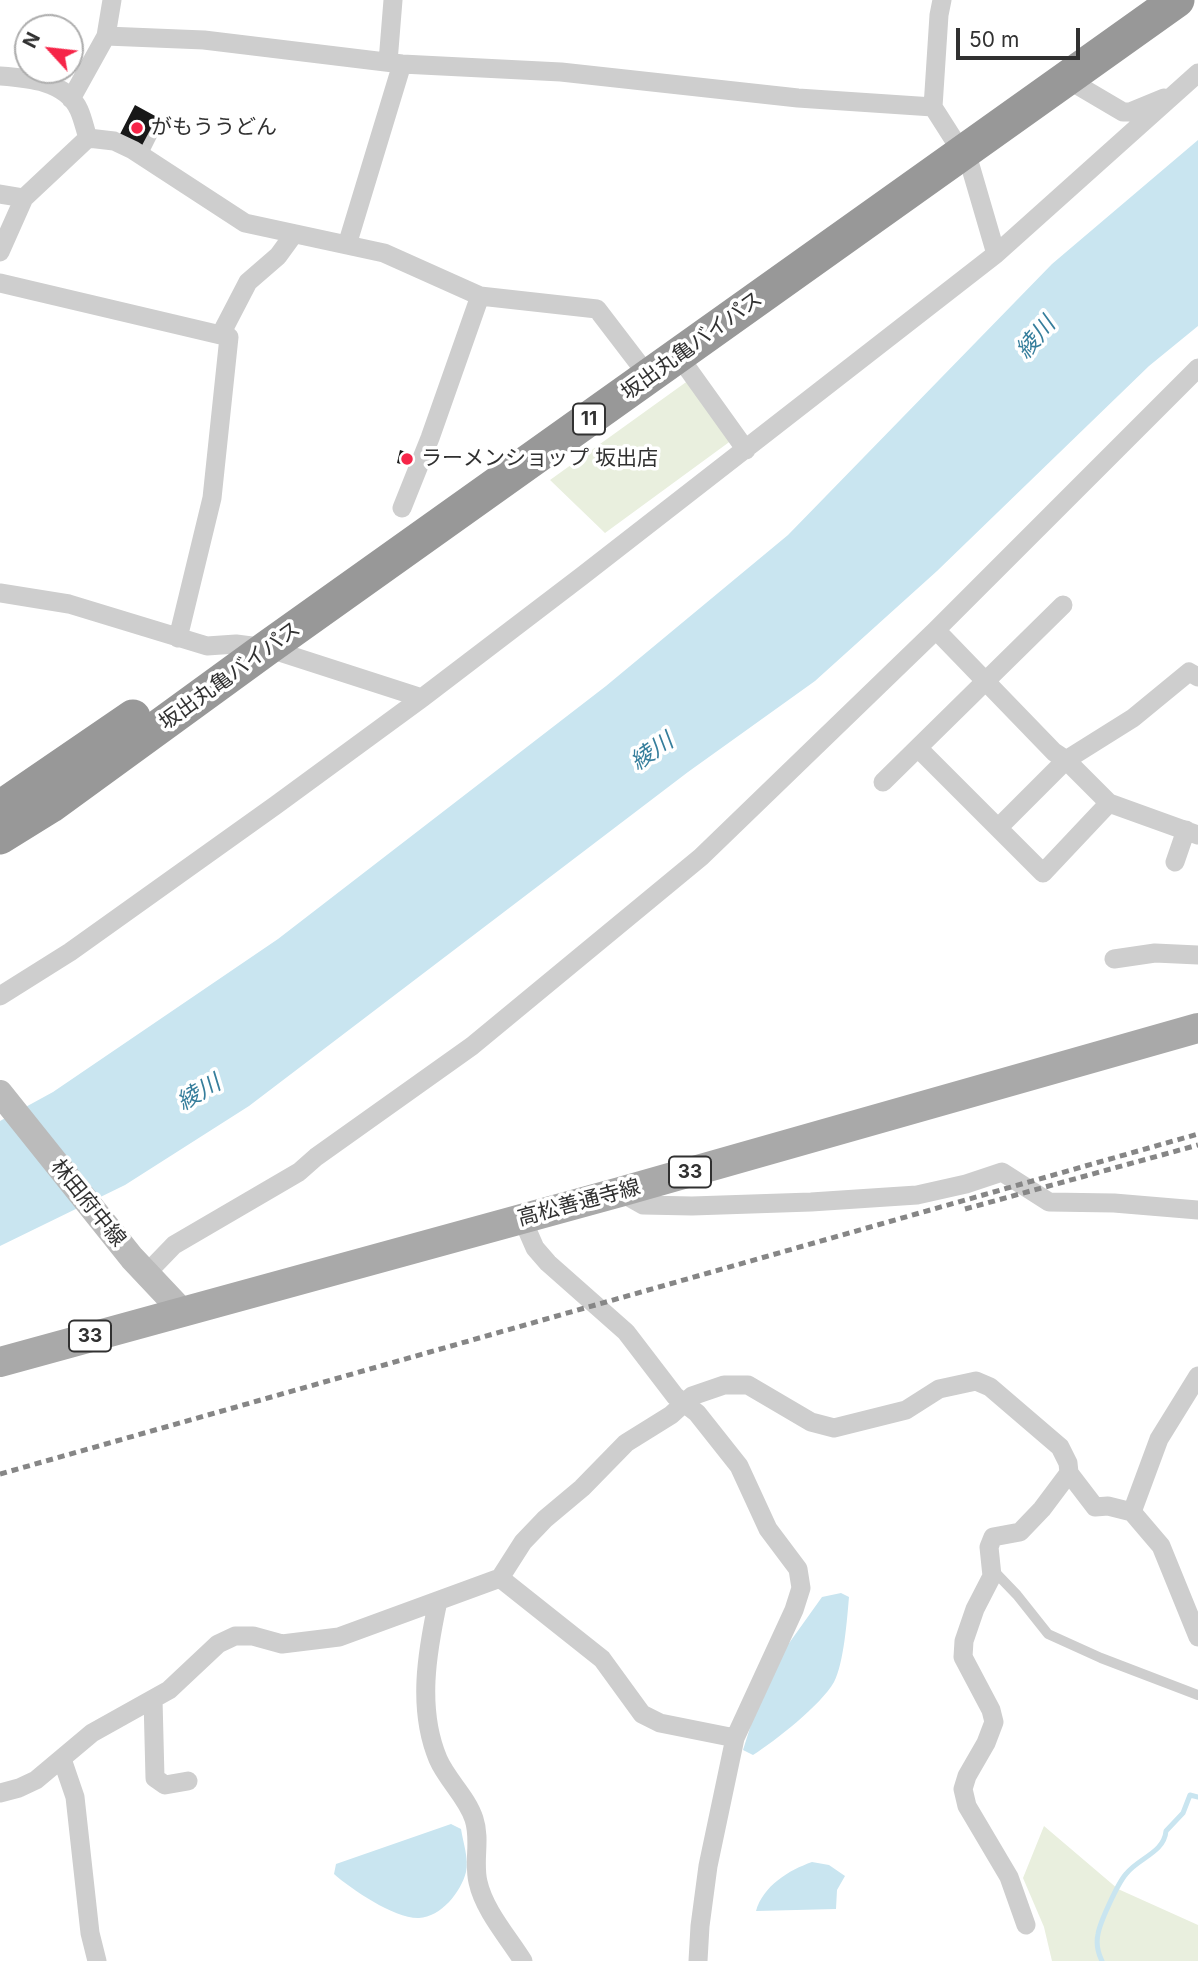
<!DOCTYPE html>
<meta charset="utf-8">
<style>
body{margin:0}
#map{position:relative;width:1198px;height:1961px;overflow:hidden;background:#fff;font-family:Inter,sans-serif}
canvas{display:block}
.north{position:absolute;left:14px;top:14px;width:70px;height:70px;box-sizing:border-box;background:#fff;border:2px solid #adadad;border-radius:50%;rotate:297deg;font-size:19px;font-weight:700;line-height:28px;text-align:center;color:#313131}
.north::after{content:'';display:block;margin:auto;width:24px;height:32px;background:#f62548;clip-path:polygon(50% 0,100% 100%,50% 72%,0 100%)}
.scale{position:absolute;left:956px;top:28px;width:124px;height:32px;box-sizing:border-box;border:4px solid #313131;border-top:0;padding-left:9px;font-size:21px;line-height:24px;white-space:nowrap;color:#313131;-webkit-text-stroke:5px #fff;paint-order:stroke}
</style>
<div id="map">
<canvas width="1198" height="1961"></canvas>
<div class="north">N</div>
<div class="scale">50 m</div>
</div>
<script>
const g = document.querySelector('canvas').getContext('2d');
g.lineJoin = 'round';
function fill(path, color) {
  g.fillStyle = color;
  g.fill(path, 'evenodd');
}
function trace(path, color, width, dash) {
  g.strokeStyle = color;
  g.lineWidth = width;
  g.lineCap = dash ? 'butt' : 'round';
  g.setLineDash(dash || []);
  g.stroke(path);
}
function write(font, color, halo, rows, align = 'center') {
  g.font = font + ' Inter,"Noto Sans JP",sans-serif';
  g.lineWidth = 7;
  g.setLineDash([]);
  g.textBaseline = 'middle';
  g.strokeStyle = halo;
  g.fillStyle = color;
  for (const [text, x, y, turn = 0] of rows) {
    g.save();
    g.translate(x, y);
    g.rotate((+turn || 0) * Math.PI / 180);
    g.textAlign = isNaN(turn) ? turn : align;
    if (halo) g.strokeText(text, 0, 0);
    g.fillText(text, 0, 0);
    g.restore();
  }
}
fill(new Path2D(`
 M 689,380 L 732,440 L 605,533 L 550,480 Z
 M 1044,1826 L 1118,1889 L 1198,1925 L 1198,1961 L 1052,1961 L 1044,1927 L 1023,1878 Z`), '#e9efde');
fill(new Path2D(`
 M 1198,140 L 1198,326 L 1149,366 L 937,571 L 815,681 L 688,772 L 249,1106 L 125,1185 L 0,1246 L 0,1121 L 53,1092 L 278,939 L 606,686 L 788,535 L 1052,264 Z
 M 841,1593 L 849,1597 C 847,1619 844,1663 834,1682 C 821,1705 775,1741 753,1755 L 743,1750 L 761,1693 L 777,1660 L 822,1597 Z
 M 451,1824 L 461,1829 C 463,1842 469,1859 466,1872 C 461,1892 441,1917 419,1918 C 395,1919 351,1889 334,1874 L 336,1864 Z
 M 812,1862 L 829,1865 L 845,1876 L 837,1890 L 836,1909 L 756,1911 C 763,1886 789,1870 812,1862 Z`), '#c9e5f0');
fill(new Path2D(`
 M 156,118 L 163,125 L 147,157 L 126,146 Z`), '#0003');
trace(new Path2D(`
 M 1102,1961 C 1098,1953 1096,1943 1098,1934 C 1100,1922 1118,1883 1126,1874 C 1138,1858 1164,1853 1166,1831 L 1183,1813 L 1190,1795 L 1198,1797`), '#c9e5f0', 5);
fill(new Path2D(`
 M 135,105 L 157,117 L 139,151 L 117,140 Z
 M 400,450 L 418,456 L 415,468 L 397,463 Z`), '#181818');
trace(new Path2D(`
 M 992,1569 L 1017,1595 L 1048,1634 L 1101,1658 L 1198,1695`), '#cecece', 10);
trace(new Path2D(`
 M 942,0 L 939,15 L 933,107 L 970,165 L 996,254
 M 106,36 L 204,40 L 402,64 L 561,72 L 798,98 L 933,107
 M 388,62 L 393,0
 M 0,76 C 28,78 66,81 79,110 C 83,119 85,129 88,138
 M 1067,79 L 1123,112 L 1130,112 L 1164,98
 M 71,99 L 106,36 L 112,0
 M 88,138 L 114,141 L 133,150 L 245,223 L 384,253 L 480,296 L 597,309 L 649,377
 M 0,194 L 24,198
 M 347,245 L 402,64
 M 0,252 L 24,198 L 88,138
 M 0,283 L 229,337 L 212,498 L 178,638
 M 221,334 L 248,282 L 278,256 L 294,234
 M 678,355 L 746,450
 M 402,508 L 430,438 L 480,296
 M 0,593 L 69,604 L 207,646 L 236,644 L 267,648 L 422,698
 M 936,630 L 1054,752 L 1066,760 L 1109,803 L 1198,835
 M 918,748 L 1043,873 L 1109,803
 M 883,782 L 1063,605
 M 998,828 L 1066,760 L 1133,718 L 1189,672 L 1198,677
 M 1175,862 L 1186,830
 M 1114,959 L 1155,953 L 1198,955
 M 0,996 L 70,952 L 276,805 L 422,698 L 582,576 L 996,254 L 1198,73
 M 620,1192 L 643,1205 L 692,1206 L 811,1202 L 917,1195 L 966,1184 L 1002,1172 L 1049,1202 L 1114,1203 L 1198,1210
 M 525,1218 L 528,1232 L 535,1248 L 548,1263 L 626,1332 L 675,1396 L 697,1413 L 739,1466 L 768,1529 L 798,1569 L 801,1588 L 794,1610 L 735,1738 L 708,1866 L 700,1926 L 698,1961
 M 146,1274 L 174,1245 L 299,1172 L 316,1157 L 472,1046 L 701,857 L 936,630 L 1198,368
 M 1132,1512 L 1161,1546 L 1198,1637
 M 500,1578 L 602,1659 L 642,1714 L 660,1723 L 735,1738
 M 438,1601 C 427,1652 417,1709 438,1759 C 447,1780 467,1797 474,1819 C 481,1840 473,1861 478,1882 C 484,1910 508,1937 523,1961
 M 153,1699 L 155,1778 L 165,1785 L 188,1781
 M 62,1759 L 75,1797 L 90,1933 L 97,1961
 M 0,1793 L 19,1788 L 36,1780 L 92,1733 L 169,1690 L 218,1644 L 235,1636 L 253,1636 L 282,1644 L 339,1637 L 500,1578 L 523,1542 L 545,1519 L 582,1488 L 626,1443 L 671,1415 L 692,1396 L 724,1385 L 748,1385 L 811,1422 L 834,1428 L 906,1410 L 939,1389 L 976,1381 L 990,1387 L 1060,1447 L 1068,1463 L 1069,1473 L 1095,1507 L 1108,1506 L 1132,1512 L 1159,1439 L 1198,1376
 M 1026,1925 L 1009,1877 L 967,1806 L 963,1789 L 967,1776 L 986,1743 L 994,1722 L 991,1710 L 963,1657 L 964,1641 L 975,1609 L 992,1576 L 989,1547 L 993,1537 L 1020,1532 L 1042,1509 L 1069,1473`), '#cecece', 19);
trace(new Path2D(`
 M 0,1093 L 132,1258 L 181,1310`), '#bbb', 26);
trace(new Path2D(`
 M 0,1362 L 620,1192 L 1198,1028`), '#a9a9a9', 30);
trace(new Path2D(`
 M 0,808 L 133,717
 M 0,837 L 50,806 L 267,648 L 1177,0`), '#989898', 35);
trace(new Path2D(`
 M 965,1209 L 1198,1145
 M 0,1474 L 1198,1134`), '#868686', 5, [7, 5]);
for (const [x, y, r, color] of [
 [137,128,7,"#f62548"],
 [407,459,7,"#f62548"]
]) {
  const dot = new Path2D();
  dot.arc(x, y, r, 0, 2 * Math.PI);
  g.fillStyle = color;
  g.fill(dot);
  trace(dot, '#fff', 2.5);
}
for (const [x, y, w] of [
 [589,419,32],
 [690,1172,42],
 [90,1336,42]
]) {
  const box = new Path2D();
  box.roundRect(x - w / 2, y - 15.5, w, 31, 5);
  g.fillStyle = '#fff';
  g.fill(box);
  trace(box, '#313131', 2);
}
write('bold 19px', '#313131', null, [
 ["11",589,419],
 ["33",690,1172],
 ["33",90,1336]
]);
write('21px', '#313131', '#fff', [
 ["がもううどん",151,128],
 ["ラーメンショップ 坂出店",421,459]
], 'left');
write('21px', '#313131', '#fff', [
 ["坂出丸亀バイパス",692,346,-36],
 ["坂出丸亀バイパス",230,676,-36],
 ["林田府中線",88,1203,51],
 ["高松善通寺線",579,1203,-15]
]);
write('italic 23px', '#367e9c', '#fff', [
 ["綾川",1036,338,-50],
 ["綾川",652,752,-35],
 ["綾川",199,1093,-31]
]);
</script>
